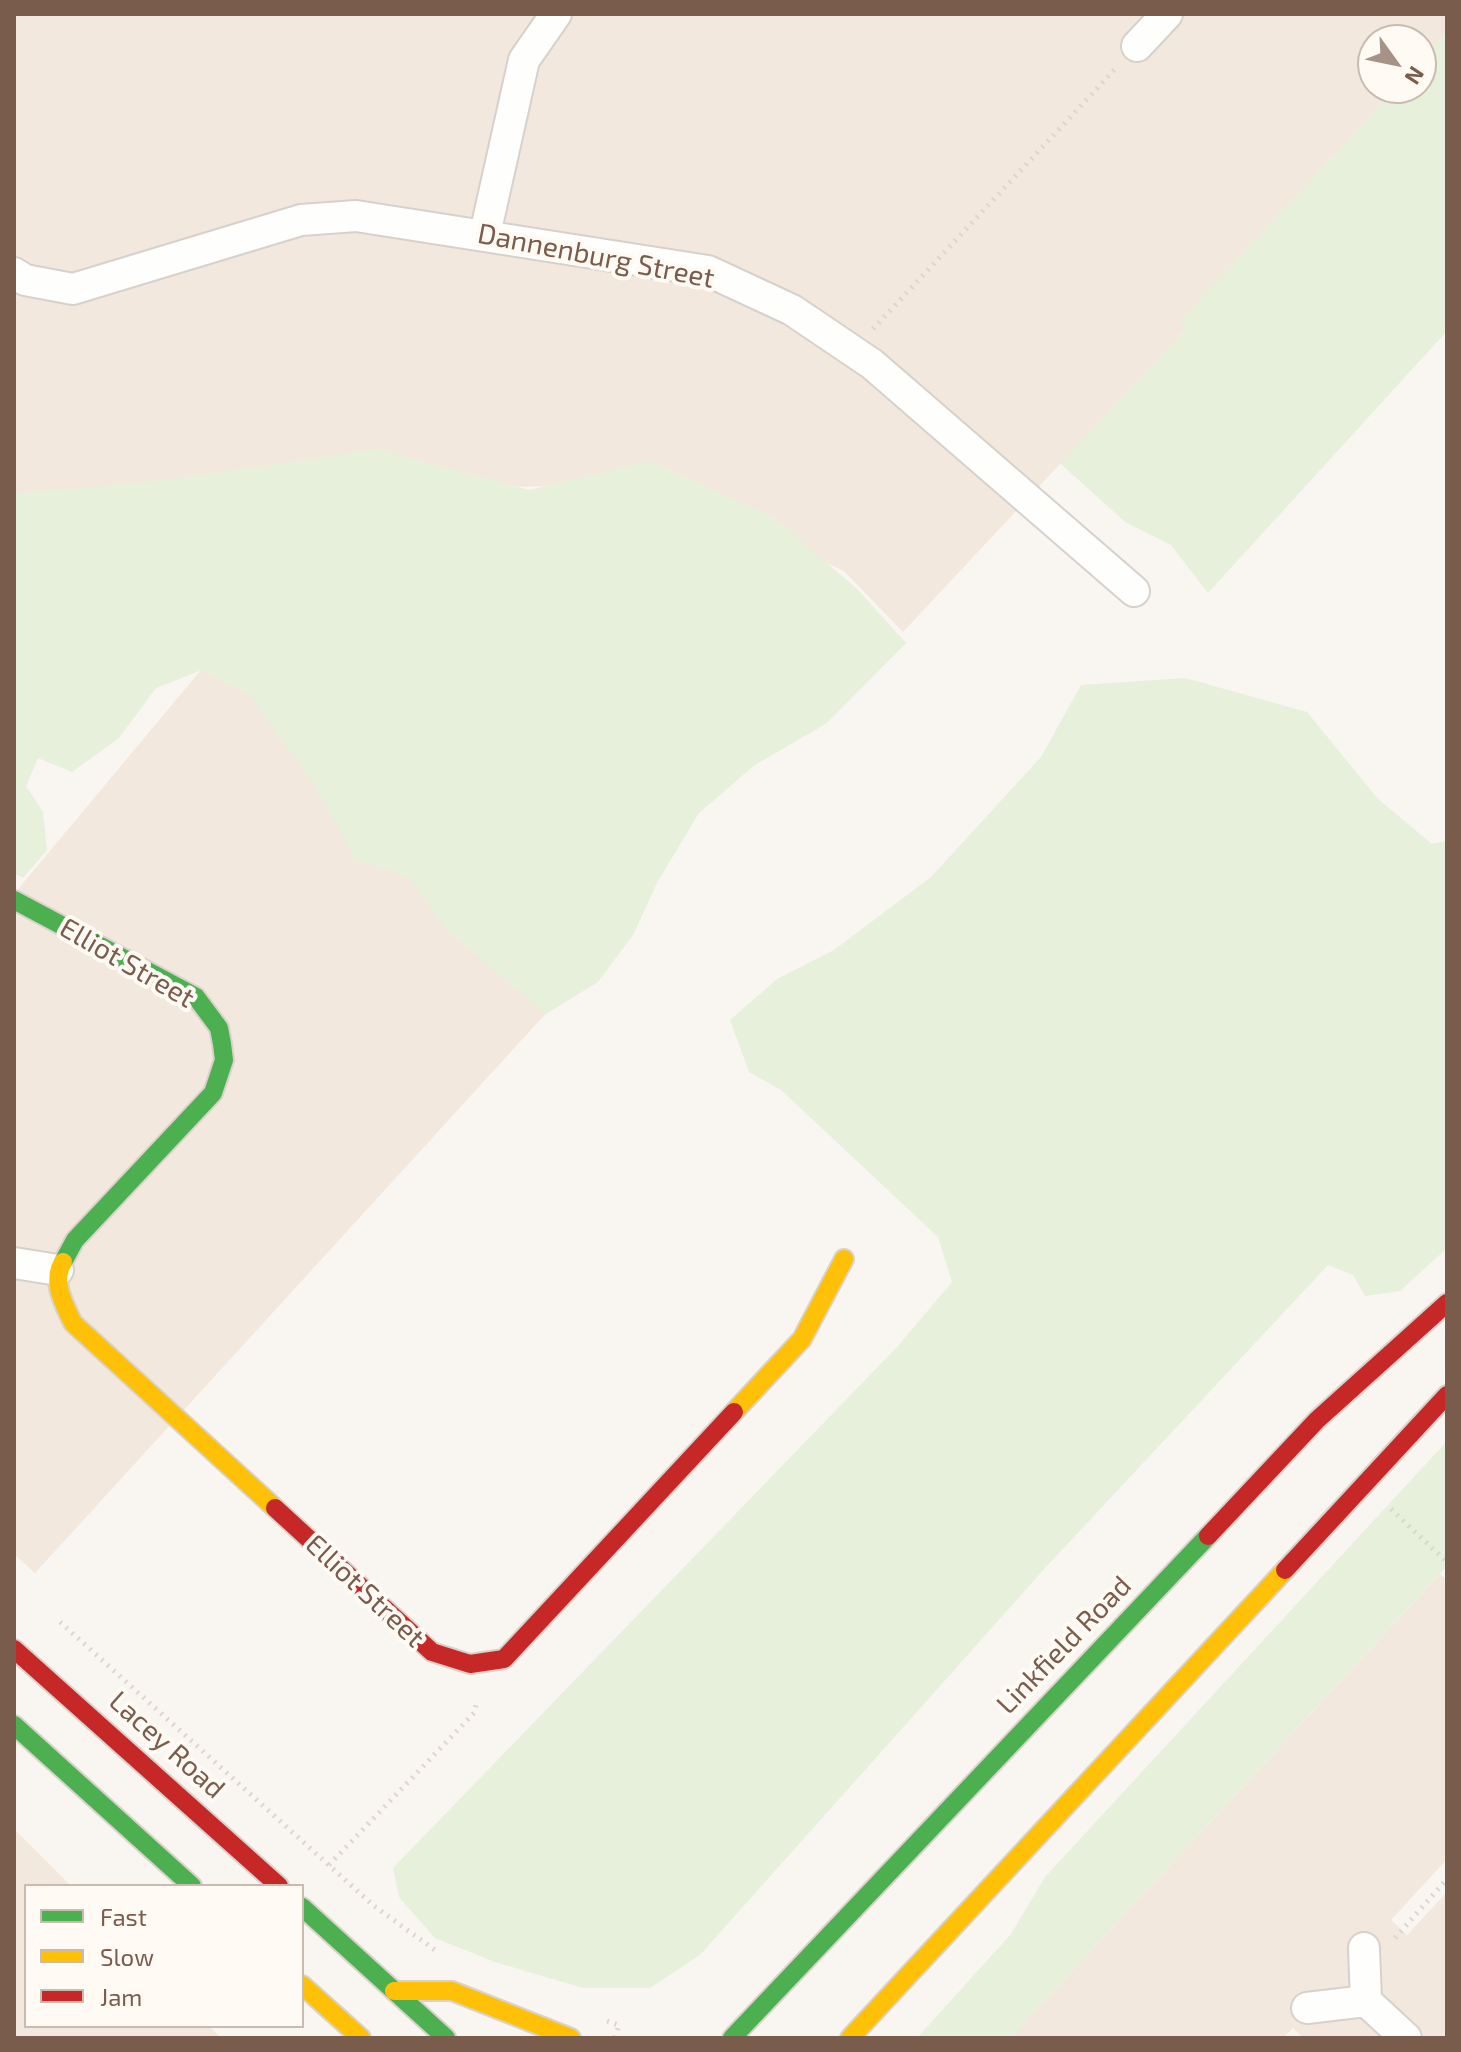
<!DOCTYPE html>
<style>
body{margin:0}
#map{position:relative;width:1461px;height:2052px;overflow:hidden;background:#f9f5f0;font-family:"Exo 2",sans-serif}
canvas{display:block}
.frame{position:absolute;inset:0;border:16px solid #7a5c4d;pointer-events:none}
.legend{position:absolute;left:24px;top:1884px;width:280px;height:144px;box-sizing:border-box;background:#fffaf3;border:2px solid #cabbb1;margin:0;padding:10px 14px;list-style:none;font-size:24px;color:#7a5c4d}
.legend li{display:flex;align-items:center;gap:16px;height:40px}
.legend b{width:40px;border:2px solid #cabbb1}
.north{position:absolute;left:1357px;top:24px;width:80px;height:80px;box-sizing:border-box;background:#fffaf3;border:2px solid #cabbb1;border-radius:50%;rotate:123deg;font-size:22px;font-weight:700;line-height:32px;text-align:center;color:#7a5c4d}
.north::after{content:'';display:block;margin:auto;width:28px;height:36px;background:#a69286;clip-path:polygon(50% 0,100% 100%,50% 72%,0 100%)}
</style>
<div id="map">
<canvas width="1461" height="2052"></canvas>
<div class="frame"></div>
<ul class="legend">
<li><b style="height:10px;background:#4caf50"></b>Fast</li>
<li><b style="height:10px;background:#ffc107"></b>Slow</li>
<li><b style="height:10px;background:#c62828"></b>Jam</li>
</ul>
<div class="north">N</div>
</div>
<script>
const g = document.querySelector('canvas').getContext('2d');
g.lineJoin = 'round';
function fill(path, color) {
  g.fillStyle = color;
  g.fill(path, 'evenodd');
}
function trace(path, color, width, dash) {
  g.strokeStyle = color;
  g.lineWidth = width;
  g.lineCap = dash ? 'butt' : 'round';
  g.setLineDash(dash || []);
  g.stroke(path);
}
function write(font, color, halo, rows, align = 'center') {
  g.font = font + ' "Exo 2",sans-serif';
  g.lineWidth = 8;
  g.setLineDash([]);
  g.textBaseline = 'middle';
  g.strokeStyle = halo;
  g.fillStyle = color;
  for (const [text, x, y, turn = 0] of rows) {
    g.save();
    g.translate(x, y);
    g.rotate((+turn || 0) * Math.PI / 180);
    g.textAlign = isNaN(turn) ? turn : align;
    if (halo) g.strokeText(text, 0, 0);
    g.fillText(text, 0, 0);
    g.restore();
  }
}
fill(new Path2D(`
 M 14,14 L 1447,14 L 1447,32 L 1421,61 L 1421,40 L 1373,40 L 1373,88 L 1396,88 L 1181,321 L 1187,328 L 903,632 L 844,571 L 655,483 L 14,501 Z
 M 211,658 L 591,964 L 35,1573 L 14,1554 L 14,894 Z
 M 1440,1574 L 1447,1580 L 1447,1859 L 1391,1920 L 1407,1935 L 1447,1892 L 1447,2038 L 1303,2038 L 1293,2028 L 1283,2038 L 1010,2038 Z
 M 14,1829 L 71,1886 L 26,1886 L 26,2026 L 209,2026 L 221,2038 L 14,2038 Z`), '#f2e8de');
fill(new Path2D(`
 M 1447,32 L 1447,331 L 1208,593 L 1171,545 L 1125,522 L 1060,463 L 1187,328 L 1180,321 L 1396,88 L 1421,88 L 1421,61 Z
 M 377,449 L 529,490 L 650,461 L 775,518 L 858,590 L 906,643 L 827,723 L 755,765 L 699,813 L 658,881 L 633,935 L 598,982 L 546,1014 L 445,929 L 408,876 L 355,860 L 321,796 L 250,695 L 202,670 L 156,688 L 119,738 L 72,772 L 38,758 L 26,786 L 43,812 L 47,850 L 23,878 L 14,873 L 14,494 L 166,480 Z
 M 1185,678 L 1307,712 L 1378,799 L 1432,844 L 1447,841 L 1447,1248 L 1400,1291 L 1365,1296 L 1353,1275 L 1328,1265 L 1047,1566 L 700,1955 L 650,1988 L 583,1988 L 495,1962 L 435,1938 L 399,1897 L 393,1868 L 898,1346 L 952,1282 L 938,1237 L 781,1090 L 749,1072 L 730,1020 L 777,979 L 834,950 L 931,877 L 1041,757 L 1081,685 Z
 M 1447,1441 L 1447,1566 L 1010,2038 L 917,2038 L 1011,1934 L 1045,1877 Z`), '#e7f0db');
const street = new Path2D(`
 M 1137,46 L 1167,14
 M 485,234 L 524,60 L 556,14
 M 14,273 L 25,280 L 73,289 L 301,220 L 356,216 L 708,271 L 792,310 L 872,364 L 1134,591
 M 14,1263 L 58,1270
 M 1366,2001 L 1406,2038
 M 1307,2008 L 1366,2001 L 1364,1948`);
const fast = new Path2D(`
 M 14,900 L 196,997 L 219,1028 L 222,1044 L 224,1060 L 213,1093 L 75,1240 L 63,1262
 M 14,1725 L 192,1886
 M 302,1907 L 446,2038
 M 732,2038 L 1208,1536`);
const slow = new Path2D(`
 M 63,1262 C 51,1282 64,1304 73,1323 L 275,1508
 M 734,1412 L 802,1339 L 844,1259
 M 302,1985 L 361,2038
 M 394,1991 L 452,1991 L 571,2038
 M 850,2038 L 1285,1570`);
const jam = new Path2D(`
 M 275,1508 L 432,1652 L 470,1664 L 504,1659 L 734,1412
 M 1208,1536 L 1317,1420 L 1447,1303
 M 1285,1570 L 1447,1395
 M 14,1649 L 279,1886`);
trace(street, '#d7d1cb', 34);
trace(fast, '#d9d2cb', 22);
trace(slow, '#d9d2cb', 22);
trace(jam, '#d9d2cb', 22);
trace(new Path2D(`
 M 873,329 L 1117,67
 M 1391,1509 L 1447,1562
 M 60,1622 L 374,1906 L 435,1950
 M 329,1865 L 474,1713 L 477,1701
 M 1395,1938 L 1447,1879
 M 607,2021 L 619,2025 L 615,2038`), '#dcd5d0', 5, [2, 6]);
trace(street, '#fefefd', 30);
trace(fast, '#4caf50', 18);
trace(slow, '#ffc107', 18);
trace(jam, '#c62828', 18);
write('28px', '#7a5c4d', '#fffaf3', [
 ["Dannenburg Street",596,256,11],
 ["Elliot Street",127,963,30],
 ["Elliot Street",365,1591,43],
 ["Linkfield Road",1064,1645,-46],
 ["Lacey Road",167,1745,42]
]);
</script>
